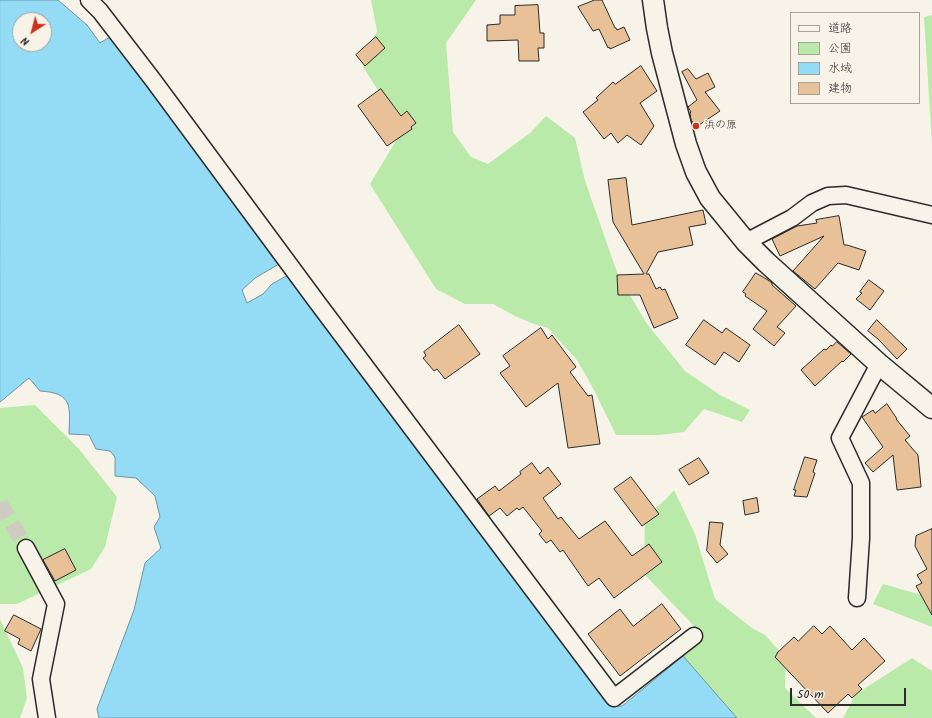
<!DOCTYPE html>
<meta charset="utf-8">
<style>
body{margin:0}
#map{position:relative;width:932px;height:718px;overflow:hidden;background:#f7f3e8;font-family:Kalam,"Klee One",sans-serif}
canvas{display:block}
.legend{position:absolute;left:790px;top:12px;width:130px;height:92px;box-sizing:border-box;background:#f7f3e8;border:1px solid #a5a39c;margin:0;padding:5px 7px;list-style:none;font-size:12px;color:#2b2b2b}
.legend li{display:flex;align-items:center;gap:8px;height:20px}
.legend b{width:20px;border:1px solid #a5a39c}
.north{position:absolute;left:12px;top:12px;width:40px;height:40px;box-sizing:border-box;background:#f7f3e8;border:1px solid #a5a39c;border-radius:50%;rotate:216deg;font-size:11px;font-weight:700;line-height:16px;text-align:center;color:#2b2b2b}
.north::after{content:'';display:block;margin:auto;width:14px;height:18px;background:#c8321e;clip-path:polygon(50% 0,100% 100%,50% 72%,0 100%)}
.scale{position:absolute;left:790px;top:688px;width:116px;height:18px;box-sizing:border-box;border:2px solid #2b2b2b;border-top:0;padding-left:5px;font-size:12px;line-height:14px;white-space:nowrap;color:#2b2b2b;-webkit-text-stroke:3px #f7f3e8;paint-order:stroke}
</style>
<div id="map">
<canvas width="932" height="718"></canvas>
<ul class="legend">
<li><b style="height:5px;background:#f7f3e8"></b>道路</li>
<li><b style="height:11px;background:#baeaa9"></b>公園</li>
<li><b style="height:11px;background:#94dcf5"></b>水域</li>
<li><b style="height:11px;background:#e8c198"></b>建物</li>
</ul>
<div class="north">N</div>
<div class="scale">50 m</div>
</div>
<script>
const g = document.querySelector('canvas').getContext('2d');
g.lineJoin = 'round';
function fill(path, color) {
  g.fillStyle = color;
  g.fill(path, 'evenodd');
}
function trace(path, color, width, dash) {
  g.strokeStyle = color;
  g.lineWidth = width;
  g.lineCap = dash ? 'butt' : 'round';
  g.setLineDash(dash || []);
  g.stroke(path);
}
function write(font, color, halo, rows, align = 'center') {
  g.font = font + ' Kalam,"Klee One",sans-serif';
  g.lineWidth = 3;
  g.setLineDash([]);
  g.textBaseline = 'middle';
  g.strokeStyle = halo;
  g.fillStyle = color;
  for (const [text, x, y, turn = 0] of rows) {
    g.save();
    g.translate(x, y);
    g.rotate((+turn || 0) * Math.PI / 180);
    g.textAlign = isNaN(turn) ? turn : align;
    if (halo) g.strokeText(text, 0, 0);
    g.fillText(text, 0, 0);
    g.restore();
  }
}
fill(new Path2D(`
 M 371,0 L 476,0 L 446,43 L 453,132 L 471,157 L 488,164 L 530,133 L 546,116 L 575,138 L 585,181 L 618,275 L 647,324 L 685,371 L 720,395 L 750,410 L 742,422 L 704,409 L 684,432 L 659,435 L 616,435 L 593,388 L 577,360 L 548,328 L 534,324 L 515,316 L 493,304 L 465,304 L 436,289 L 370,184 L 403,129 L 363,67 L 377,31 Z
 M 932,15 L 932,144 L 924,17 Z
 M 35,405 L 79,449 L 117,497 L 105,547 L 91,569 L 17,604 L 0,604 L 0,408 Z
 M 674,490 L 695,534 L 715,599 L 752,628 L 765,635 L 786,658 L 785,688 L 816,718 L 737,718 L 683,656 L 694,626 L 644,574 L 645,517 L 666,499 Z
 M 883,584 L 932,598 L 932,627 L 873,604 Z
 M 0,619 L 23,668 L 27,698 L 20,718 L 0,718 Z
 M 912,658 L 932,671 L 932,718 L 843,718 L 856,694 Z`), '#baeaa9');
const water = new Path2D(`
 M 0,0 L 58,0 L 87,25 L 100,43 L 110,37 L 279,264 L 255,278 L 242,290 L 247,303 L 263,294 L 272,284 L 288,275 L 610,706 L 622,706 L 683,656 L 737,718 L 99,718 L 97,709 L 134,610 L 145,563 L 161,548 L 154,527 L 160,517 L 155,496 L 136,478 L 115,476 L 115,457 L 110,451 L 96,449 L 89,435 L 69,434 C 70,406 73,393 40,391 L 29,378 L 0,402 ZM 20,20 L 44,20 L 44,44 L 20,44 Z`);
fill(water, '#94dcf5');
trace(water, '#6a95a4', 1);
const building = new Path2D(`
 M 595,0 L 602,0 L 615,28 L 616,28 L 617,30 L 624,27 L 630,40 L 610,49 L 609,47 L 608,48 L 599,29 L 593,31 L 578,7 Z
 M 538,5 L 540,33 L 544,33 L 544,48 L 538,48 L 539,61 L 519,61 L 518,40 L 487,41 L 487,25 L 500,24 L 500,15 L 515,15 L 515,6 Z
 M 376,37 L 385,48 L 365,66 L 356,55 Z
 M 641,66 L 657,91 L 640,103 L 654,126 L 641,145 L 627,135 L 618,143 L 611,133 L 604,139 L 583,112 L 598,100 L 596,98 L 613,82 L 615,84 Z
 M 688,69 L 696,79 L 708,73 L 715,87 L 705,92 L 720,111 L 699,125 L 697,123 L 695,125 L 691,120 L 690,113 L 691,112 L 688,107 L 697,100 L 682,72 Z
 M 381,89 L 401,116 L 407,111 L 416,123 L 411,127 L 412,129 L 387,146 L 358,106 Z
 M 626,178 L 632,225 L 703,210 L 706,224 L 689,227 L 693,245 L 658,252 L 646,274 L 649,274 L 656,289 L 660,287 L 662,290 L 665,289 L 678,318 L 654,328 L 640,295 L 618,295 L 617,275 L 644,274 L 613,222 L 608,180 Z
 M 839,216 L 844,245 L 847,245 L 866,251 L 859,270 L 838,263 L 815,289 L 793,271 L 824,236 L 780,256 L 772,239 L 797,226 L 817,223 L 816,220 Z
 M 756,273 L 768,280 L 772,283 L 772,285 L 796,306 L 777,327 L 785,333 L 774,346 L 753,329 L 767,311 L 745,296 L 746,294 L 743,292 Z
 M 869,280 L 884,291 L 870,310 L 856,299 L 862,293 L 860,292 Z
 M 704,320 L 722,333 L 726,328 L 750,345 L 739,362 L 724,352 L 715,365 L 686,345 Z
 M 877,320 L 907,349 L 897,359 L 878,339 L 868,331 Z
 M 459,325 L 480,354 L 445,379 L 437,369 L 434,371 L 423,358 L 426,356 L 424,352 Z
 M 541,328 L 548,339 L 552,335 L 576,367 L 570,372 L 588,396 L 592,395 L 600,444 L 568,448 L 558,383 L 526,407 L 500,373 L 510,366 L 503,356 Z
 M 837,342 L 851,354 L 843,362 L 842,361 L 815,386 L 801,370 L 824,349 L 826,350 L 831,345 L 832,346 Z
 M 887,404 L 897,419 L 896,419 L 910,436 L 905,440 L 918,455 L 921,487 L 897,490 L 893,455 L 873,472 L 865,463 L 883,447 L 862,417 L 873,410 L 875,413 Z
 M 805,457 L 817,460 L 813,472 L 815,473 L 807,497 L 794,496 L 796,490 L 794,490 Z
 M 699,458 L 709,473 L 689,485 L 679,470 Z
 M 532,463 L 540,474 L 548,467 L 561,484 L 543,498 L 558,519 L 561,517 L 579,539 L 605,521 L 632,556 L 649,544 L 662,562 L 614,598 L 599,578 L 588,586 L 563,550 L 560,552 L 551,540 L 546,543 L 539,534 L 542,531 L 523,507 L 519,510 L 517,508 L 507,516 L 500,508 L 489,516 L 477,499 L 495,486 L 499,491 L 521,474 L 520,472 Z
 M 631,477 L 659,514 L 642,526 L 614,489 Z
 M 757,498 L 759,512 L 745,515 L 743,501 Z
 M 710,522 L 723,523 L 720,545 L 728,554 L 717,563 L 707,551 Z
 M 932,529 L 932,615 L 916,586 L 922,583 L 917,575 L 927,569 L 915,546 L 916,536 Z
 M 65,549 L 76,570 L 55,581 L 43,560 Z
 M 662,604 L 681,629 L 620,676 L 588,634 L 620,609 L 633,626 Z
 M 14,615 L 41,629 L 31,651 L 18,644 L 20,639 L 5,631 Z
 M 814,626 L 822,634 L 830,626 L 852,650 L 864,638 L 885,661 L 858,685 L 862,689 L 852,698 L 848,694 L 828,713 L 775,657 L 777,654 L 777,653 L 794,637 L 798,641 Z`);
fill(building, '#e8c198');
trace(building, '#2b2b2b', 1);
trace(new Path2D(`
 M 0,503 L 26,548`), '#cecbc2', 16, [16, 8]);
const minor = new Path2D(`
 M 89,0 L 100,11 L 153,80 L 317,302 L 614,698 L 694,636
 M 746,242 L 792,218 L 812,203 L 828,196 L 846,195 L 932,215
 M 26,548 L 56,604 L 41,679 L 47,718
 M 857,598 L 861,538 L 861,483 L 840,438 L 879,364`);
const tertiary = new Path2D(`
 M 653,0 L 657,28 L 662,53 L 686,144 L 696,172 L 710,198 L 746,242 L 766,262 L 879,364 L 932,408`);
trace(minor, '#2b2b2b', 19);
trace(tertiary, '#2b2b2b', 23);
trace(minor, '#f7f3e8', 16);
trace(tertiary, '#f7f3e8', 20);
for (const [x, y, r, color] of [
 [696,126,4,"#c8321e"]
]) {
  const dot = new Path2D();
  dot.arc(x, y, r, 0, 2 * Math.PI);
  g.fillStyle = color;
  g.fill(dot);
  trace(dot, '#f7f3e8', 1.5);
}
write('11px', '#2b2b2b', '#f7f3e8', [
 ["浜の原",704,126]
], 'left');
</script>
